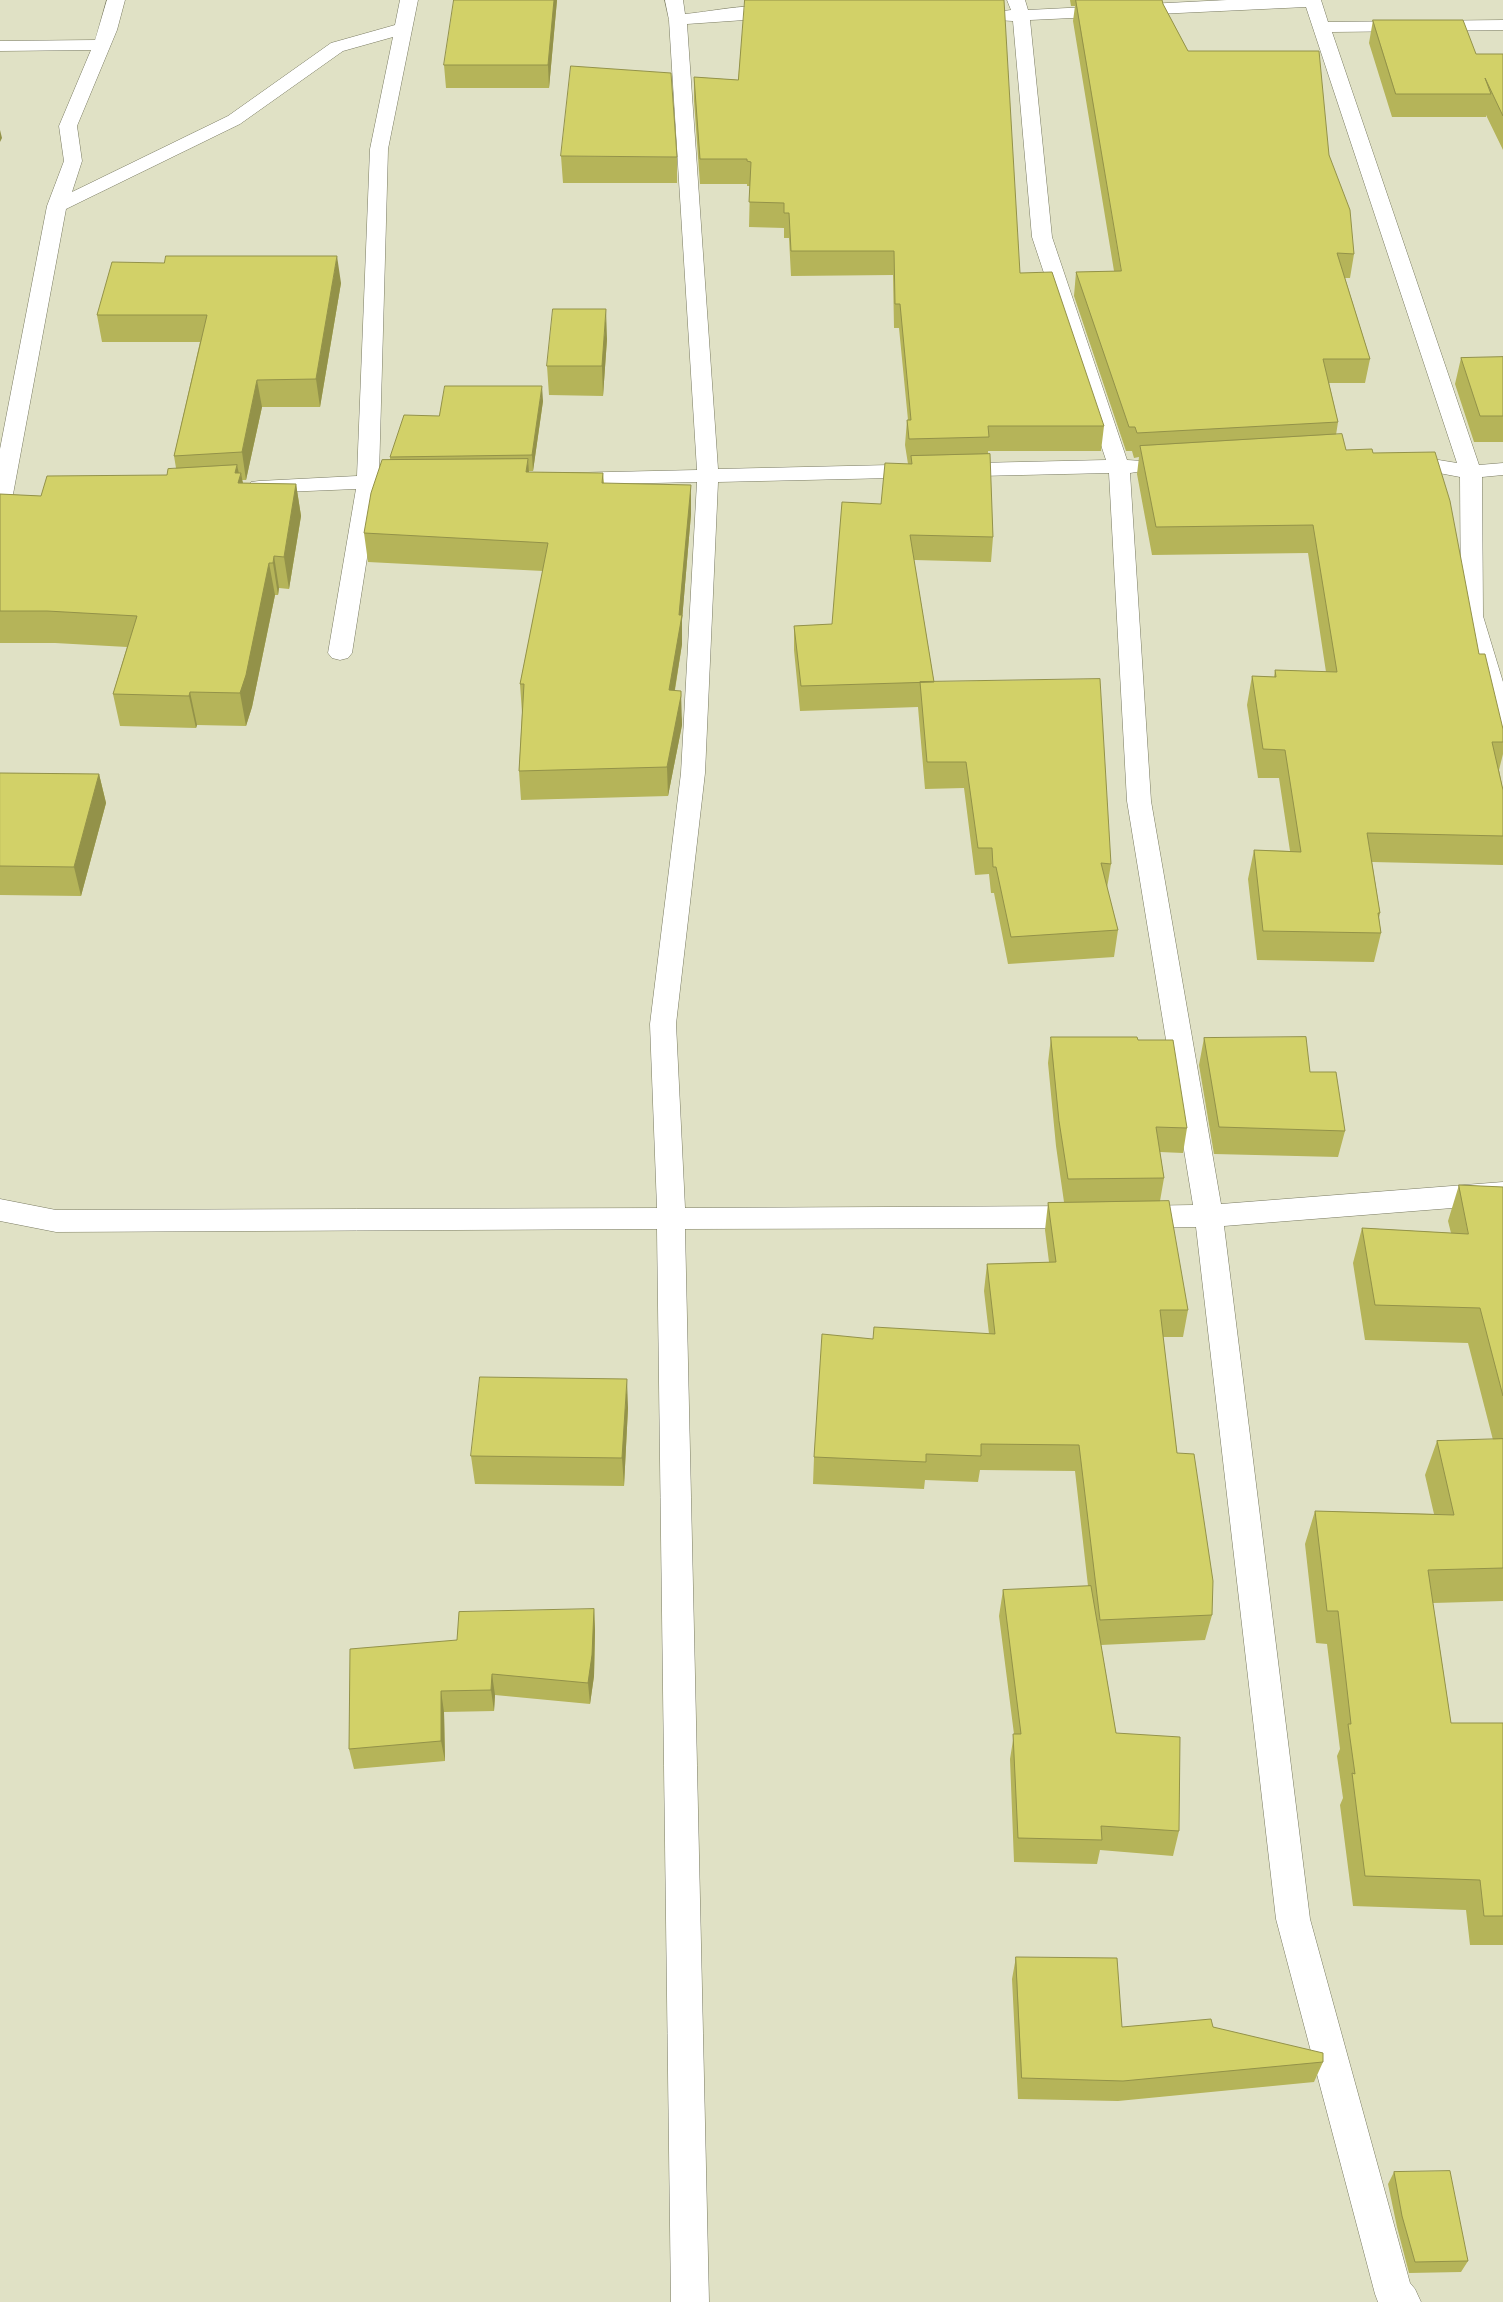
<!DOCTYPE html>
<style>
body{margin:0}
canvas{display:block;background:#e0e1c5}
</style>
<canvas width="1503" height="2302"></canvas>
<script>
const g = document.querySelector('canvas').getContext('2d');
g.lineJoin = 'round';
function trace(path, color, width, dash) {
  g.strokeStyle = color;
  g.lineWidth = width;
  g.lineCap = dash ? 'butt' : 'round';
  g.setLineDash(dash || []);
  g.stroke(path);
}
function fill(path, color) {
  g.fillStyle = color;
  g.fill(path, 'evenodd');
}
const minor = new Path2D(`
 M 107,0 L 125,0 L 117,30 L 77,126 L 82,161 L 72,192 L 228,116 L 331,43 L 395,25 L 400,0 L 418,0 L 388,149 L 379,475 L 413,474 L 421,475 L 424,480 L 421,485 L 378,488 L 352,653 L 348,658 L 340,660 L 332,658 L 328,653 L 356,489 L 259,493 L 251,492 L 248,487 L 251,482 L 259,481 L 357,476 L 370,149 L 393,37 L 343,51 L 240,124 L 66,209 L 11,505 L 8,510 L 0,512 L 0,449 L 47,206 L 64,161 L 59,126 L 91,50 L 0,51 L 0,41 L 95,40 Z
 M 665,0 L 683,0 L 685,14 C 717,11 756,1 788,9 L 791,13 L 788,17 L 687,24 L 718,469 L 1106,460 L 1032,237 L 1013,21 L 996,20 L 993,16 L 996,12 L 1011,10 L 1007,0 L 1025,0 L 1028,10 L 1227,0 L 1321,0 L 1328,22 L 1503,20 L 1503,30 L 1332,32 L 1479,465 L 1503,463 L 1503,475 L 1482,477 L 1483,616 L 1503,682 L 1503,730 L 1495,727 L 1491,722 L 1461,616 L 1460,477 L 1402,466 L 1394,465 L 1391,460 L 1394,455 L 1402,454 L 1457,463 L 1306,7 L 1030,20 L 1052,237 L 1127,460 L 1143,461 L 1146,466 L 1143,471 L 1130,473 L 1151,801 L 1221,1204 L 1503,1182 L 1503,1204 L 1224,1226 L 1310,1919 L 1410,2283 L 1415,2289 L 1421,2302 L 1378,2302 L 1375,2294 L 1276,1919 L 1196,1227 L 1135,1228 L 1125,1225 L 1121,1217 L 1125,1209 L 1135,1206 L 1193,1205 L 1127,801 L 1109,473 L 718,482 L 705,773 L 676,1024 L 685,1208 L 1082,1206 L 1092,1209 L 1096,1217 L 1092,1225 L 1082,1228 L 685,1229 L 709,2302 L 671,2302 L 657,1229 L 56,1232 L 0,1221 L 0,1199 L 56,1210 L 657,1208 L 650,1024 L 681,773 L 697,482 L 566,485 L 558,484 L 555,479 L 558,474 L 566,473 L 697,470 L 669,20 Z`);
trace(minor, '#797a61', 1);
fill(minor, '#fff');
fill(new Path2D(`
 M 557,0 L 549,88 L 446,88 L 444,65 Z
 M 1070,0 L 1162,0 L 1163,4 L 1188,51 L 1329,155 L 1354,254 L 1350,278 L 1345,278 L 1370,359 L 1365,383 L 1329,383 L 1338,422 L 1336,435 L 1346,450 L 1373,453 L 1479,654 L 1503,729 L 1503,754 L 1499,770 L 1503,790 L 1503,865 L 1372,862 L 1380,913 L 1379,918 L 1381,933 L 1374,962 L 1257,960 L 1248,879 L 1254,850 L 1290,851 L 1279,778 L 1258,778 L 1247,705 L 1252,676 L 1274,677 L 1275,670 L 1326,672 L 1308,553 L 1152,555 L 1137,474 L 1139,457 L 1134,458 L 1132,451 L 1126,451 L 1074,296 L 1076,272 L 1114,271 L 1073,21 L 1075,6 L 1071,6 Z
 M 1373,20 L 1476,54 L 1503,54 L 1503,150 L 1486,115 L 1486,117 L 1392,117 L 1369,43 Z
 M 694,77 L 738,80 L 1020,273 L 1104,426 L 1101,451 L 988,451 L 993,537 L 991,562 L 914,560 L 934,682 L 1111,864 L 1107,888 L 1118,930 L 1114,957 L 1008,964 L 994,893 L 991,893 L 989,874 L 975,875 L 964,788 L 925,789 L 918,707 L 800,711 L 794,650 L 794,626 L 832,624 L 881,504 L 908,464 L 905,445 L 907,420 L 908,420 L 899,328 L 894,328 L 893,275 L 791,276 L 789,238 L 784,238 L 784,228 L 749,227 L 750,186 L 747,186 L 747,184 L 700,184 L 694,101 Z
 M 561,156 L 677,157 L 677,183 L 563,183 Z
 M 164,263 L 341,283 L 320,407 L 262,407 L 246,480 L 242,480 L 243,483 L 296,484 L 301,516 L 289,589 L 279,588 L 278,595 L 275,595 L 252,707 L 246,726 L 197,725 L 196,728 L 120,726 L 113,694 L 127,647 L 55,643 L 0,643 L 0,494 L 41,496 L 167,475 L 176,468 L 174,456 L 200,342 L 102,342 L 97,315 Z
 M 607,339 L 603,396 L 549,395 L 547,366 Z
 M 1503,357 L 1503,442 L 1474,442 L 1455,384 L 1461,358 Z
 M 543,401 L 533,471 L 529,471 L 529,472 L 603,473 L 604,483 L 691,514 L 682,620 L 682,644 L 675,690 L 682,720 L 682,725 L 668,796 L 521,800 L 519,771 L 522,713 L 520,684 L 543,571 L 368,562 L 364,533 L 390,460 L 390,457 L 439,416 Z
 M 0,773 L 99,774 L 106,803 L 81,896 L 0,895 Z
 M 1051,1037 L 1138,1040 L 1187,1128 L 1183,1153 L 1160,1152 L 1164,1178 L 1160,1201 L 1188,1310 L 1183,1337 L 1163,1337 L 1177,1453 L 1212,1615 L 1205,1640 L 1101,1645 L 1116,1733 L 1179,1831 L 1173,1856 L 1100,1850 L 1097,1864 L 1014,1862 L 1010,1759 L 1014,1734 L 999,1616 L 1003,1590 L 1088,1586 L 1075,1471 L 980,1470 L 978,1482 L 925,1480 L 924,1489 L 813,1484 L 814,1457 L 873,1339 L 989,1334 L 984,1291 L 987,1264 L 1049,1262 L 1045,1230 L 1048,1203 L 1064,1202 L 1056,1146 L 1048,1063 Z
 M 1204,1038 L 1310,1072 L 1345,1131 L 1338,1157 L 1214,1154 L 1199,1065 Z
 M 1459,1185 L 1503,1187 L 1503,1601 L 1433,1603 L 1451,1723 L 1503,1723 L 1503,1945 L 1470,1945 L 1466,1910 L 1353,1906 L 1340,1805 L 1343,1798 L 1337,1756 L 1340,1749 L 1327,1644 L 1316,1643 L 1305,1544 L 1315,1511 L 1434,1514 L 1425,1475 L 1437,1441 L 1493,1440 L 1468,1343 L 1365,1340 L 1353,1263 L 1362,1228 L 1451,1233 L 1448,1221 Z
 M 628,1408 L 624,1486 L 475,1484 L 471,1456 Z
 M 594,1609 L 595,1630 L 594,1676 L 590,1704 L 495,1695 L 494,1711 L 444,1712 L 445,1761 L 354,1769 L 349,1749 L 457,1640 Z
 M 1016,1957 L 1122,2027 L 1213,2027 L 1323,2062 L 1314,2082 L 1118,2101 L 1018,2099 L 1012,1979 Z
 M 1394,2172 L 1468,2261 L 1461,2272 L 1409,2273 L 1397,2227 L 1388,2184 Z`), '#b5b459');
fill(new Path2D(`
 M 554,0 L 557,0 L 549,88 L 548,65 Z
 M 0,130 L 2,138 L 0,142 Z
 M 337,256 L 341,283 L 320,407 L 316,379 Z
 M 606,309 L 607,339 L 603,396 L 602,366 Z
 M 257,380 L 262,407 L 246,480 L 242,452 Z
 M 542,386 L 543,401 L 533,471 L 532,455 Z
 M 528,459 L 530,487 L 526,472 Z
 M 237,465 L 240,478 L 241,473 L 247,505 L 243,515 L 235,473 Z
 M 296,484 L 301,516 L 289,589 L 284,557 Z
 M 691,485 L 691,514 L 682,620 L 682,644 L 670,719 L 669,690 Z
 M 274,556 L 279,588 L 278,595 L 273,563 Z
 M 269,563 L 275,595 L 252,707 L 246,726 L 240,693 Z
 M 681,691 L 682,725 L 668,796 L 667,767 Z
 M 190,692 L 197,725 L 196,728 L 189,696 Z
 M 99,774 L 106,803 L 81,896 L 74,867 Z
 M 627,1379 L 628,1408 L 624,1486 L 622,1458 Z
 M 594,1609 L 595,1630 L 594,1676 L 590,1704 L 588,1683 Z
 M 492,1674 L 495,1695 L 494,1711 L 491,1690 Z
 M 441,1691 L 444,1712 L 445,1761 L 441,1741 Z`), '#939249');
const building = new Path2D(`
 M 454,0 L 554,0 L 548,65 L 444,65 Z
 M 745,0 L 1004,0 L 1020,273 L 1052,272 L 1104,426 L 988,426 L 989,437 L 909,439 L 907,420 L 911,420 L 900,304 L 895,304 L 894,251 L 791,251 L 789,213 L 784,213 L 784,203 L 749,202 L 751,162 L 747,161 L 747,159 L 700,159 L 694,77 L 738,80 Z
 M 1076,0 L 1162,0 L 1163,4 L 1188,51 L 1319,51 L 1329,155 L 1350,210 L 1354,254 L 1337,253 L 1370,359 L 1323,359 L 1338,422 L 1137,433 L 1135,427 L 1129,427 L 1076,272 L 1121,271 Z
 M 1373,20 L 1463,20 L 1476,54 L 1503,54 L 1503,116 L 1485,78 L 1491,94 L 1396,94 Z
 M 571,66 L 671,73 L 677,157 L 561,156 Z
 M 166,256 L 337,256 L 316,379 L 257,380 L 242,452 L 174,456 L 207,315 L 97,315 L 112,262 L 164,263 Z
 M 553,309 L 606,309 L 602,366 L 547,366 Z
 M 1503,357 L 1503,416 L 1480,416 L 1461,358 Z
 M 445,386 L 542,386 L 532,455 L 390,457 L 404,415 L 439,416 Z
 M 1342,434 L 1346,450 L 1372,449 L 1373,453 L 1435,452 L 1450,501 L 1479,654 L 1485,654 L 1503,729 L 1503,742 L 1492,742 L 1503,790 L 1503,836 L 1367,833 L 1380,913 L 1378,913 L 1381,933 L 1263,931 L 1254,850 L 1301,852 L 1285,750 L 1263,749 L 1252,676 L 1276,677 L 1275,670 L 1337,672 L 1313,525 L 1156,527 L 1140,446 Z
 M 990,454 L 993,537 L 910,535 L 934,682 L 801,686 L 794,626 L 832,624 L 842,502 L 881,504 L 885,463 L 912,464 L 911,456 Z
 M 528,459 L 526,472 L 603,473 L 602,483 L 691,485 L 679,615 L 682,615 L 669,690 L 681,691 L 681,696 L 667,767 L 519,771 L 524,684 L 520,684 L 548,543 L 364,533 L 371,493 L 382,460 Z
 M 237,465 L 235,473 L 241,473 L 238,483 L 296,484 L 284,557 L 274,556 L 273,563 L 269,563 L 246,675 L 240,693 L 190,692 L 189,696 L 113,694 L 137,616 L 47,611 L 0,611 L 0,494 L 41,496 L 47,476 L 167,475 L 168,469 Z
 M 1100,679 L 1111,864 L 1101,863 L 1118,930 L 1011,937 L 996,867 L 993,867 L 992,848 L 978,848 L 966,762 L 927,762 L 920,682 Z
 M 0,773 L 99,774 L 74,867 L 0,866 Z
 M 1051,1037 L 1137,1037 L 1138,1040 L 1173,1040 L 1187,1128 L 1156,1127 L 1164,1178 L 1068,1179 L 1059,1121 Z
 M 1306,1037 L 1310,1072 L 1336,1072 L 1345,1131 L 1219,1127 L 1204,1038 Z
 M 1459,1185 L 1503,1187 L 1503,1396 L 1480,1308 L 1375,1305 L 1362,1228 L 1468,1234 Z
 M 1169,1201 L 1188,1310 L 1160,1310 L 1177,1453 L 1194,1454 L 1213,1581 L 1212,1615 L 1100,1620 L 1079,1445 L 981,1444 L 981,1456 L 926,1454 L 926,1462 L 814,1457 L 822,1334 L 873,1339 L 874,1327 L 995,1334 L 987,1264 L 1056,1262 L 1048,1203 Z
 M 480,1377 L 627,1379 L 622,1458 L 471,1456 Z
 M 1503,1439 L 1503,1568 L 1428,1570 L 1451,1723 L 1503,1723 L 1503,1916 L 1484,1916 L 1480,1880 L 1365,1876 L 1352,1773 L 1355,1774 L 1348,1724 L 1351,1724 L 1338,1611 L 1327,1611 L 1315,1511 L 1454,1515 L 1437,1441 Z
 M 1091,1586 L 1116,1733 L 1180,1737 L 1179,1831 L 1101,1826 L 1102,1840 L 1018,1838 L 1013,1734 L 1021,1734 L 1003,1590 Z
 M 594,1609 L 592,1655 L 588,1683 L 492,1674 L 491,1690 L 441,1691 L 441,1741 L 349,1749 L 350,1649 L 457,1640 L 459,1612 Z
 M 1016,1957 L 1117,1958 L 1122,2027 L 1211,2019 L 1213,2027 L 1323,2053 L 1323,2062 L 1123,2081 L 1022,2078 Z
 M 1450,2171 L 1468,2261 L 1415,2262 L 1402,2216 L 1394,2172 Z`);
fill(building, '#d2d168');
trace(building, '#939249', 1);
</script>
